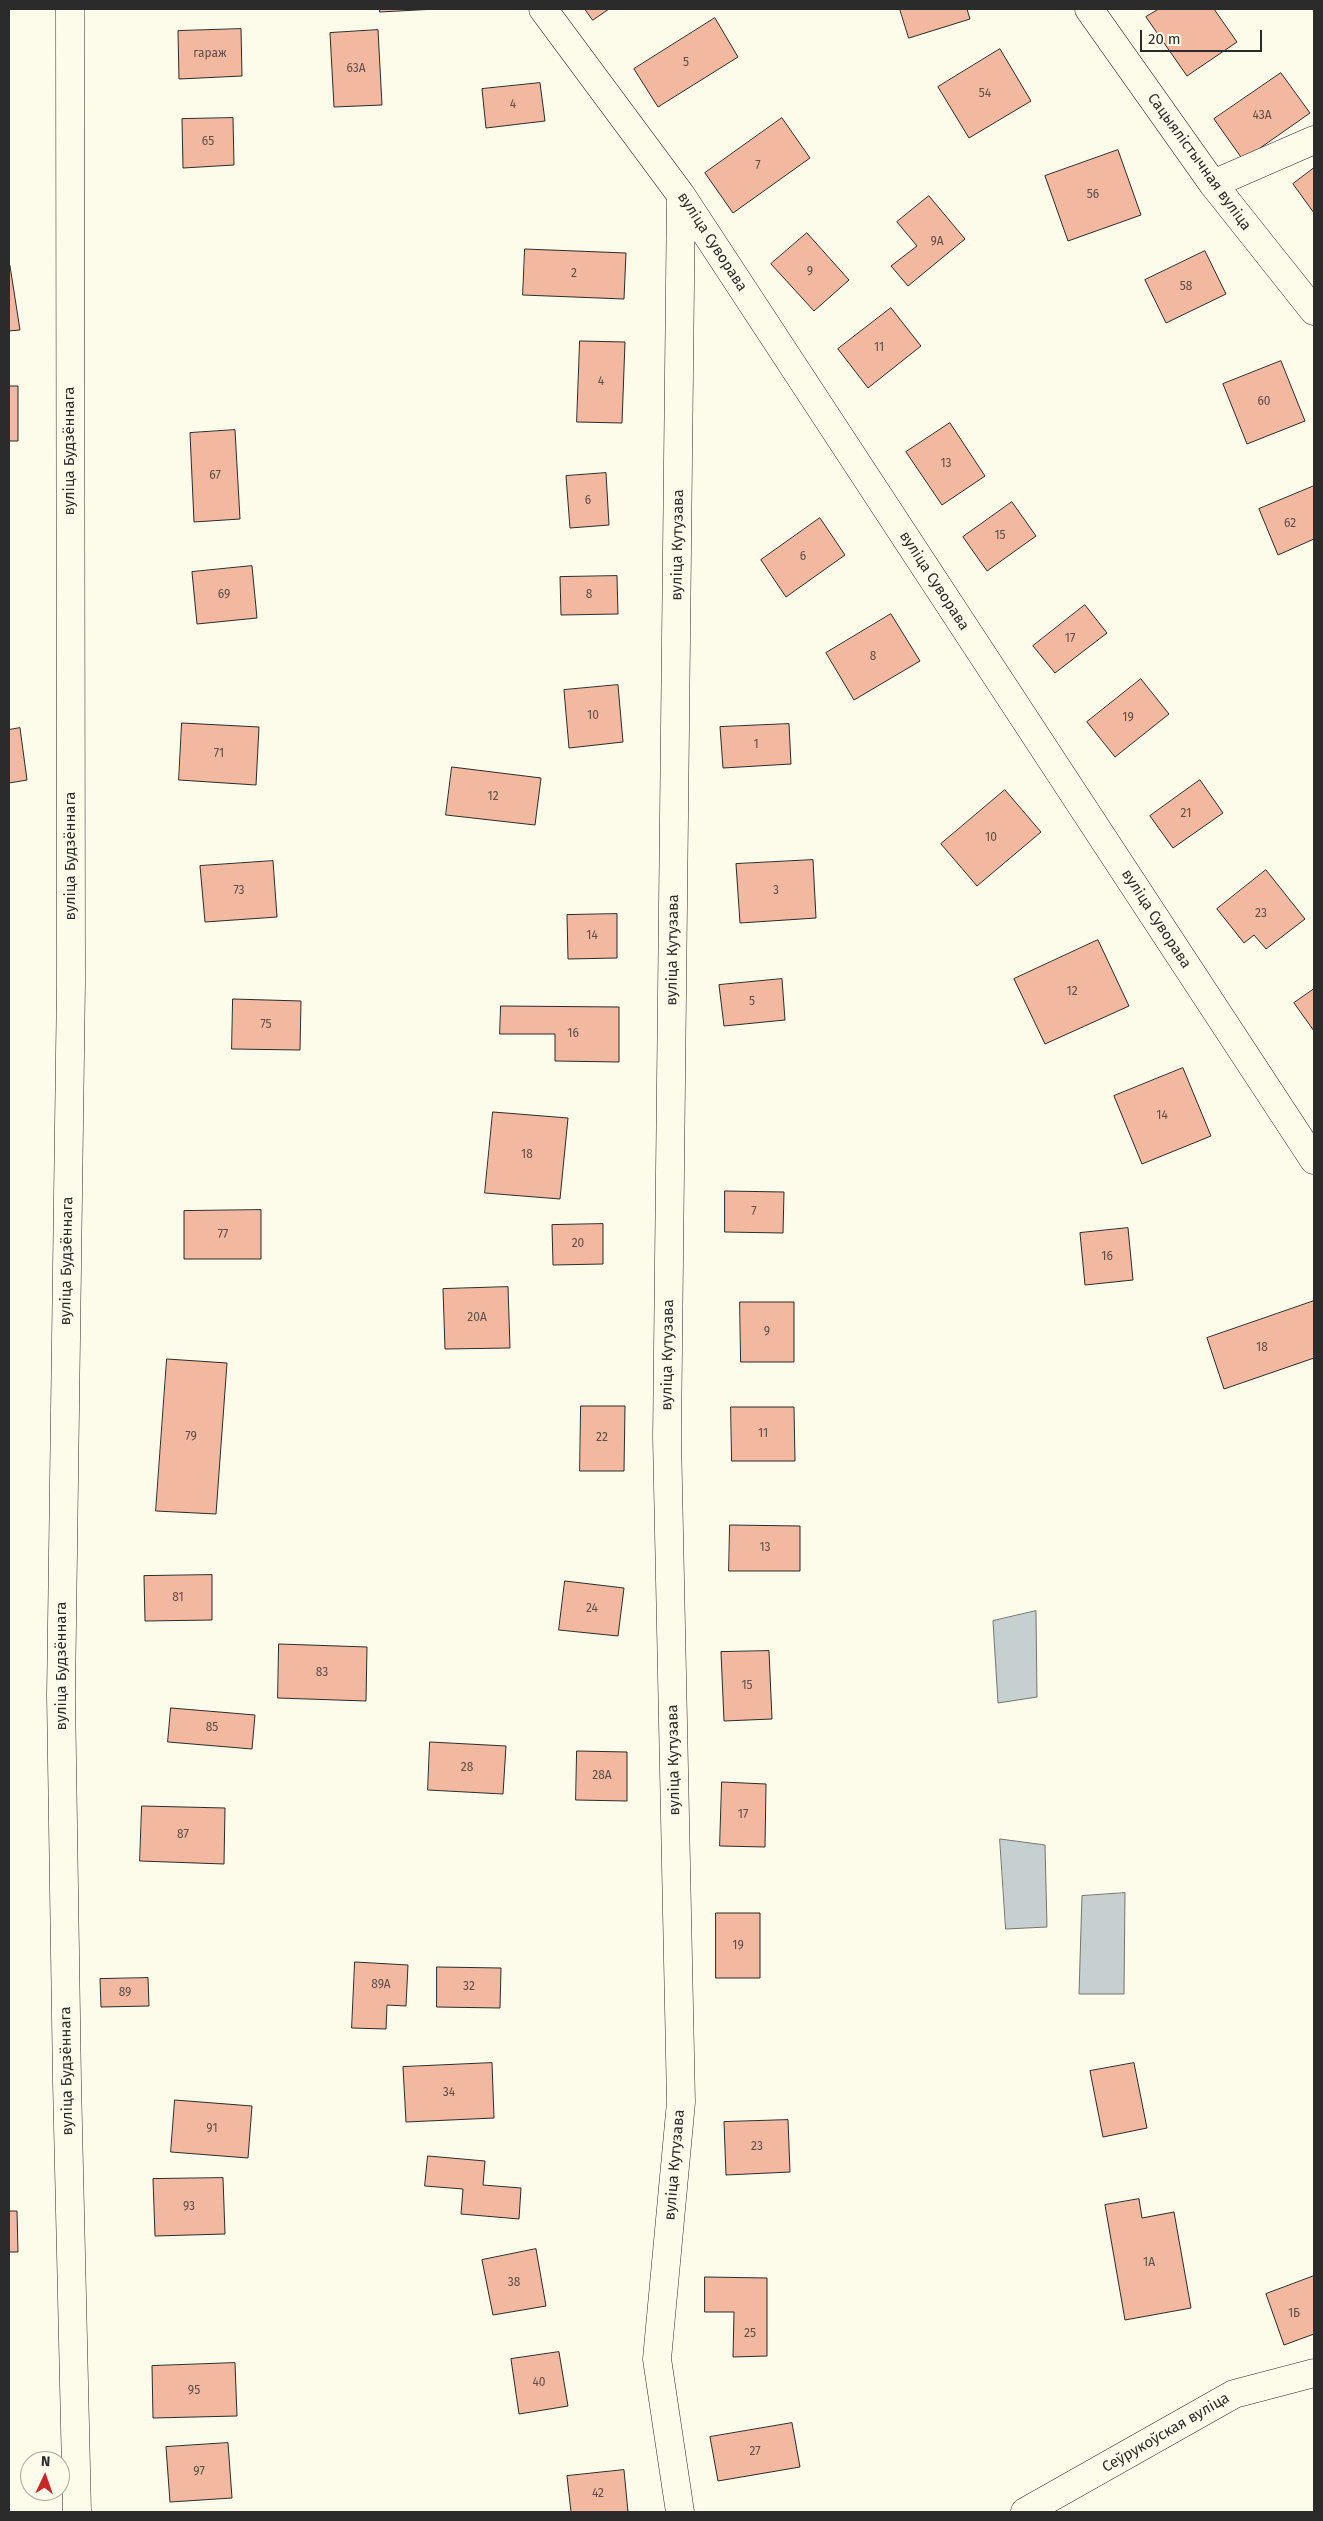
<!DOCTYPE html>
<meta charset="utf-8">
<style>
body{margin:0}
#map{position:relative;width:1323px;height:2521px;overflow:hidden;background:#fdfbea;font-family:"Fira Sans",sans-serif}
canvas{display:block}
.frame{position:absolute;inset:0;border:10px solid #2b2b2b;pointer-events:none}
.north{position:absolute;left:20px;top:2451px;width:50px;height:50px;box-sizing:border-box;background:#fdfbea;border:1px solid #a9a89e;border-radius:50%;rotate:3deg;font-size:14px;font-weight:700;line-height:20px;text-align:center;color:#2b2b2b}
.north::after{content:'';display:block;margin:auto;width:18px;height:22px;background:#c62828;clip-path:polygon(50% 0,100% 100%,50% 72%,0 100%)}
.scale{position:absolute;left:1140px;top:30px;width:122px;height:22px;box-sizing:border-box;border:2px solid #2b2b2b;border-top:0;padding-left:6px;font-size:15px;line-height:18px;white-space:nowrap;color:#2b2b2b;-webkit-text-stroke:4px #fdfbea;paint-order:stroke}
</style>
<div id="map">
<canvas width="1323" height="2521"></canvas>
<div class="frame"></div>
<div class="north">N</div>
<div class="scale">20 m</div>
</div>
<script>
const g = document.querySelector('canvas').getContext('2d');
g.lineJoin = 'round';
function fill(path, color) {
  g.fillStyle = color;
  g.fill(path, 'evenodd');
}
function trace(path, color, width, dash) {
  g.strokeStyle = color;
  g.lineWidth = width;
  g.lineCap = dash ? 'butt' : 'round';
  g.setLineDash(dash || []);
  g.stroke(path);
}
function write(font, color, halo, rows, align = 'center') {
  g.font = font + ' "Fira Sans",sans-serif';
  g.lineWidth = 4;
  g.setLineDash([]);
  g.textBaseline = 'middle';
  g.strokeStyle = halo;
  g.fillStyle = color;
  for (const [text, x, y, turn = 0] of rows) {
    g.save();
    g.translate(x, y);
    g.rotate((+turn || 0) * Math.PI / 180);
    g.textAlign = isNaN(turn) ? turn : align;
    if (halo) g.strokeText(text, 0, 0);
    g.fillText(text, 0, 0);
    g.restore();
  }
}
const water = new Path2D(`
 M 1036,1611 L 1037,1697 L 998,1703 L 993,1621 Z
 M 1000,1839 L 1045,1845 L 1047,1927 L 1006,1929 Z
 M 1125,1893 L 1124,1994 L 1079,1994 L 1082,1896 Z`);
fill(water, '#c7d0d0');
trace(water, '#74746e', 1);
const building = new Path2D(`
 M 380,9 L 436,9 L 380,12 Z
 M 585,9 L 609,9 L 593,20 Z
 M 900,9 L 967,9 L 970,19 L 909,38 Z
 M 1159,9 L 1214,9 L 1237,42 L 1187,76 L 1146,17 Z
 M 715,18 L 738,57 L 658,107 L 634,69 Z
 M 241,29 L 242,76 L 179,79 L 178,31 Z
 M 378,30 L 382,105 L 334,107 L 330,33 Z
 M 1000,49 L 1031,101 L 969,138 L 938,87 Z
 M 1281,73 L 1310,113 L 1243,160 L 1214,119 Z
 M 540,83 L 545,121 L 486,128 L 482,89 Z
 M 233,118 L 234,165 L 183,168 L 182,119 Z
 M 782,118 L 810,158 L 733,213 L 705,173 Z
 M 1118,150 L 1141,215 L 1068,241 L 1045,176 Z
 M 1314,168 L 1314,213 L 1293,184 Z
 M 929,196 L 965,239 L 908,286 L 891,266 L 917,246 L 897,222 Z
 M 807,233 L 849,280 L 814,311 L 771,264 Z
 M 525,249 L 626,253 L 624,299 L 523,295 Z
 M 1205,251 L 1226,294 L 1166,323 L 1145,280 Z
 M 10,266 L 20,330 L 9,331 L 9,267 Z
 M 891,308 L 921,346 L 868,388 L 838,349 Z
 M 580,341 L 625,342 L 622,423 L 577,422 Z
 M 1281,361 L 1305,421 L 1247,444 L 1223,384 Z
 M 9,386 L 18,386 L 18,441 L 9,441 Z
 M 950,423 L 985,476 L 942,505 L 906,452 Z
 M 235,430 L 240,519 L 194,522 L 190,433 Z
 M 606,473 L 609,525 L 570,528 L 566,476 Z
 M 1314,486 L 1314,539 L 1278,555 L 1259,509 Z
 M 1012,502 L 1036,536 L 987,571 L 963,537 Z
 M 820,518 L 845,555 L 786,597 L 761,560 Z
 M 252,566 L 257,618 L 197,624 L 192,572 Z
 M 617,576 L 618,614 L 561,615 L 560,577 Z
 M 1085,605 L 1107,633 L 1055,673 L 1033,646 Z
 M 891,614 L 920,661 L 854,700 L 826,653 Z
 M 1141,679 L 1169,714 L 1115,757 L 1087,722 Z
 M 618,685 L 623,742 L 569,748 L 564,690 Z
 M 182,723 L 259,727 L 256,785 L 179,780 Z
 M 789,724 L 791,764 L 723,768 L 720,727 Z
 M 20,728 L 27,780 L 9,783 L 9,730 Z
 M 452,767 L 541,778 L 535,825 L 446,815 Z
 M 1200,780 L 1223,813 L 1173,848 L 1150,816 Z
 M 1005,790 L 1041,832 L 977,886 L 941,844 Z
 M 813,860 L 816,918 L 740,923 L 736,864 Z
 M 273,861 L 277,917 L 205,922 L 200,866 Z
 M 1266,870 L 1305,919 L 1266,949 L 1254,935 L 1244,943 L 1217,909 Z
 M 617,914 L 617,958 L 568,959 L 567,915 Z
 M 1098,940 L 1129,1006 L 1045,1044 L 1014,979 Z
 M 782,979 L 785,1020 L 724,1026 L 719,985 Z
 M 1314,989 L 1314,1031 L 1294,1003 Z
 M 233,999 L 301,1001 L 300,1050 L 232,1049 Z
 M 501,1006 L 619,1007 L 619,1062 L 555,1061 L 555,1034 L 500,1034 Z
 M 1183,1068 L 1211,1136 L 1142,1164 L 1114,1096 Z
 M 493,1112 L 568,1118 L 560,1199 L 485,1193 Z
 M 725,1191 L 784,1192 L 783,1233 L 725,1232 Z
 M 261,1210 L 261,1259 L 184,1259 L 184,1211 Z
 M 603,1224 L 603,1264 L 553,1265 L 552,1225 Z
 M 1128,1228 L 1133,1280 L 1085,1285 L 1080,1233 Z
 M 508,1287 L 510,1348 L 445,1349 L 443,1289 Z
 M 1314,1301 L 1314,1358 L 1224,1389 L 1207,1338 Z
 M 740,1302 L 794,1302 L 794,1362 L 741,1362 Z
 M 167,1359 L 227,1363 L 216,1514 L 156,1511 Z
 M 581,1406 L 625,1406 L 624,1471 L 580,1471 Z
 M 731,1407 L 794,1407 L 795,1461 L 732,1461 Z
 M 730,1525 L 800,1526 L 800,1571 L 729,1571 Z
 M 212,1575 L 212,1620 L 145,1621 L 144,1576 Z
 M 565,1581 L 624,1588 L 618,1636 L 559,1630 Z
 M 279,1644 L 367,1647 L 366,1701 L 278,1698 Z
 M 769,1651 L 772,1719 L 724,1721 L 721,1652 Z
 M 171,1708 L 255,1715 L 252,1749 L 168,1742 Z
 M 430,1742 L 506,1746 L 503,1794 L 428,1790 Z
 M 577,1751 L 627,1752 L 627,1801 L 576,1800 Z
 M 722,1782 L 766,1784 L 765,1847 L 720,1846 Z
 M 142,1806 L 225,1808 L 224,1864 L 140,1861 Z
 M 716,1913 L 760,1913 L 760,1978 L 716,1978 Z
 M 355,1962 L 408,1965 L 406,2006 L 387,2005 L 386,2029 L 352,2028 Z
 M 437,1967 L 501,1968 L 500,2008 L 437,2007 Z
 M 148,1978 L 149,2006 L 101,2007 L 100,1979 Z
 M 492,2063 L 494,2118 L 406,2122 L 403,2067 Z
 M 1134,2063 L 1147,2128 L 1103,2137 L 1090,2071 Z
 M 175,2100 L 252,2106 L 248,2158 L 171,2152 Z
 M 788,2120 L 790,2172 L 726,2175 L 724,2122 Z
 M 428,2156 L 485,2161 L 483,2185 L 521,2188 L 519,2219 L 461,2214 L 463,2189 L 425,2186 Z
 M 223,2178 L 225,2234 L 155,2236 L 153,2179 Z
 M 1139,2199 L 1142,2218 L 1174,2212 L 1191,2308 L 1125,2320 L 1105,2205 Z
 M 9,2211 L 17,2211 L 18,2252 L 9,2252 Z
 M 536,2249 L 546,2306 L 493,2315 L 482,2260 Z
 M 1314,2276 L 1314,2334 L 1284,2345 L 1266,2294 Z
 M 705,2277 L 767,2278 L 767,2356 L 733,2357 L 734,2312 L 705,2312 Z
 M 559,2352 L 568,2406 L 519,2414 L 511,2359 Z
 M 235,2363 L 237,2416 L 153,2418 L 152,2366 Z
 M 792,2423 L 800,2467 L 718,2481 L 710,2437 Z
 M 228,2443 L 232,2498 L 170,2502 L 166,2447 Z
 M 624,2470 L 628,2512 L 571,2512 L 567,2476 Z`);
fill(building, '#f2b8a0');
trace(building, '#2b2b2b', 1);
const minor = new Path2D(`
 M 543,9 L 681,195 L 1314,1160
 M 1089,9 L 1213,184 L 1314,311
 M 1213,184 L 1314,140
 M 680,2512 L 657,2359 L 681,2102 L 667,1437 L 681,195
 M 1025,2512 L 1234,2394 L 1314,2373`);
const tertiary = new Path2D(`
 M 70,9 L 71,983 L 61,1695 L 67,2082 L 77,2512`);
trace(minor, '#2b2b2b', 29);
trace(tertiary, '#2b2b2b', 29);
trace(minor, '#fdfbea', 28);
trace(tertiary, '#fdfbea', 28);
write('12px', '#5d4e48', null, [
 ["гараж",210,54],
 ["5",686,63],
 ["63А",356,69],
 ["54",985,94],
 ["4",513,105],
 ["43А",1262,116],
 ["65",208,142],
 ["7",758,166],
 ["56",1093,195],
 ["9А",937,242],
 ["9",810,272],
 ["2",574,274],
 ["58",1186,287],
 ["11",879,348],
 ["4",601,382],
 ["60",1264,402],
 ["13",946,464],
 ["67",215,476],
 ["6",588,501],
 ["62",1290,524],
 ["15",1000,536],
 ["6",803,557],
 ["69",224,595],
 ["8",589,595],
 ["17",1070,639],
 ["8",873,657],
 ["10",593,716],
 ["19",1128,718],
 ["1",756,745],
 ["71",219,754],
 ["12",493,797],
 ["21",1186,814],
 ["10",991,838],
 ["73",239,891],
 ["3",776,891],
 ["23",1261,914],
 ["14",592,936],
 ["12",1072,992],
 ["5",752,1002],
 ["75",266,1025],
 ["16",573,1034],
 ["14",1162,1116],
 ["18",527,1155],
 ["7",754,1212],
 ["77",223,1235],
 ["20",578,1244],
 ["16",1107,1257],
 ["20А",477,1318],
 ["9",767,1332],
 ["18",1262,1348],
 ["11",763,1434],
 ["79",191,1437],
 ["22",602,1438],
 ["13",765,1548],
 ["81",178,1598],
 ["24",592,1609],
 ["83",322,1673],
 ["15",747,1686],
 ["85",212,1728],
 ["28",467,1768],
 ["28А",602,1776],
 ["17",743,1815],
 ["87",183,1835],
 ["19",738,1946],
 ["89А",381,1985],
 ["32",469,1987],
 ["89",125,1993],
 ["34",449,2093],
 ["91",212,2129],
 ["23",757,2147],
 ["93",189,2207],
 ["1А",1149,2263],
 ["38",514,2283],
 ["1Б",1294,2314],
 ["25",750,2334],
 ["40",539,2383],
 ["95",194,2391],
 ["27",755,2452],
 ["97",199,2472],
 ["42",598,2494]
]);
write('15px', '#2b2b2b', '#fdfbea', [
 ["Сацыялістычная вуліца",1199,162,54],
 ["вуліца Суворава",712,242,57],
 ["вуліца Будзённага",70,451,-90],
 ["вуліца Кутузава",678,545,-89],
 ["вуліца Суворава",934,581,57],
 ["вуліца Будзённага",71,856,-90],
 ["вуліца Суворава",1156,919,57],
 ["вуліца Кутузава",673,950,-89],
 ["вуліца Будзённага",67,1261,-89],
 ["вуліца Кутузава",668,1355,-89],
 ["вуліца Будзённага",62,1666,-90],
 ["вуліца Кутузава",674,1760,-91],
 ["вуліца Будзённага",67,2071,-91],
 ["вуліца Кутузава",675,2165,-85],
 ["Сеўрукоўская вуліца",1166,2433,-30]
]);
</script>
